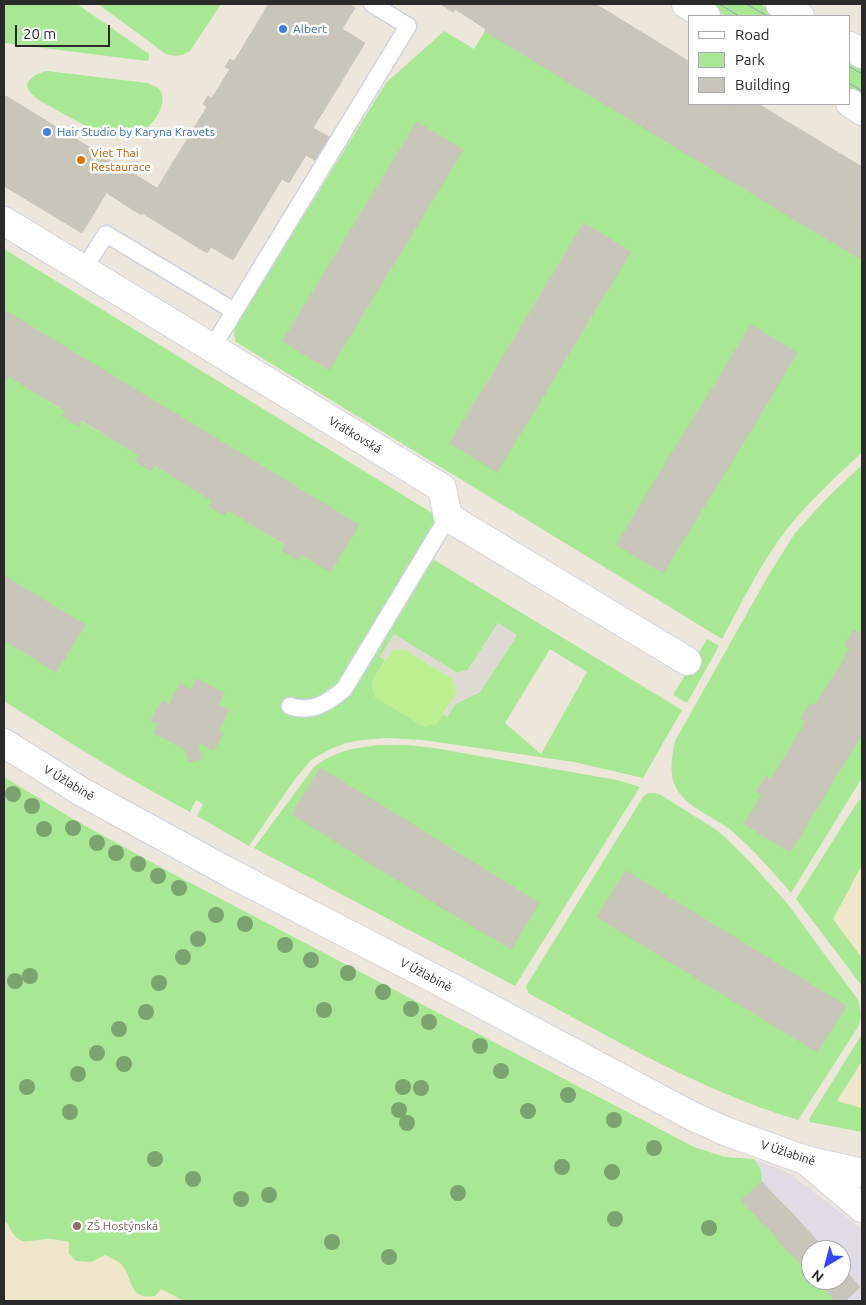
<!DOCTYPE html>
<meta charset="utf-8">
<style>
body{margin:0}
#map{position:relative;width:866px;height:1305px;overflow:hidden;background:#ede7db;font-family:Ubuntu,sans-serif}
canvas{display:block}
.frame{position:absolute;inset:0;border:5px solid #2a2a2a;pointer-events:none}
.legend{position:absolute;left:688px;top:15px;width:162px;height:90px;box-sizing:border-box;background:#fff;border:1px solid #aaa;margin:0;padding:6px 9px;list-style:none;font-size:15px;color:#2a2a2a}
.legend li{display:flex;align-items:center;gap:10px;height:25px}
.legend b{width:25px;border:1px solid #aaa}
.north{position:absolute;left:801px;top:1240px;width:50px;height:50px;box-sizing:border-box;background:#fff;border:1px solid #aaa;border-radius:50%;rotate:217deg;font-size:14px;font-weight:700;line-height:20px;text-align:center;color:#2a2a2a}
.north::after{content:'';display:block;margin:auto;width:18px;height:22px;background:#3647ff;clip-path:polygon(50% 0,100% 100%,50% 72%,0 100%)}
.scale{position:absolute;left:15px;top:25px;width:95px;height:22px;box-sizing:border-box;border:2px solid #2a2a2a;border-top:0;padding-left:6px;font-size:15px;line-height:18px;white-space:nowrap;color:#2a2a2a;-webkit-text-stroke:4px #fff;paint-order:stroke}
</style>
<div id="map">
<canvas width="866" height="1305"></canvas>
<div class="frame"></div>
<ul class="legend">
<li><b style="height:6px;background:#fff"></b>Road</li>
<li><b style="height:14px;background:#a8e794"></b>Park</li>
<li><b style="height:14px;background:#c8c5ba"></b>Building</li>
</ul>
<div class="north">N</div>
<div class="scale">20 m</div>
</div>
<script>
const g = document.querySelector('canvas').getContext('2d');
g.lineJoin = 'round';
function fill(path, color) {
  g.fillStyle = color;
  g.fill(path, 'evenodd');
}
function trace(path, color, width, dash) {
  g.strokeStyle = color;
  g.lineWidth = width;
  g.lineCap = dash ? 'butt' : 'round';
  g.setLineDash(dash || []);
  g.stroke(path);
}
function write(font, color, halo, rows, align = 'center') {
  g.font = font + ' Ubuntu,sans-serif';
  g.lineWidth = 5;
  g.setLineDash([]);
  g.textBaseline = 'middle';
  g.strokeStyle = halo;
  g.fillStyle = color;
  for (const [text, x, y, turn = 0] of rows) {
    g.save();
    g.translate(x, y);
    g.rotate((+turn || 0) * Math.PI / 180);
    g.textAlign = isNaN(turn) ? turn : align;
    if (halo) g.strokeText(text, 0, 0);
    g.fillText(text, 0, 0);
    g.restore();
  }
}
fill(new Path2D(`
 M 754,1159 L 790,1174 L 862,1229 L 862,1301 L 835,1301 L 816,1280 L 841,1280 L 841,1250 L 811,1250 L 811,1275 L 741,1201 L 762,1181 L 761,1170 Z`), '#e0dce5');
fill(new Path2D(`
 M 862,865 L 862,958 L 833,919 Z
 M 862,1061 L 862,1108 L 836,1101 Z
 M 4,1151 L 298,1301 L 4,1301 Z`), '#f0e7ca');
fill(new Path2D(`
 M 4,4 L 77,4 L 149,54 L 149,59 L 147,61 L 4,43 Z
 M 98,4 L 221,4 L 190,51 C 182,56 175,57 166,54 Z
 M 705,4 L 760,4 L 781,16 L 726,16 Z
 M 444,31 L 474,49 L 485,31 L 862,260 L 862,452 C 836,477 809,501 787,529 C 761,562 742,602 722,639 L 236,342 L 234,335 L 235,326 L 386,83 ZM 417,122 L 463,150 L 329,370 L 283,341 ZM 584,223 L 631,252 L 497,471 L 450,443 ZM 751,325 L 797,353 L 663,573 L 617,545 Z
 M 850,58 L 862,66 L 862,100 L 850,92 Z
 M 47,71 L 147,83 C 151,85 155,86 158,88 C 169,98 158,118 149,126 C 142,132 130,136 121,135 C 98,134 79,122 60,112 C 49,105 32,99 27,87 C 28,77 38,73 47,71 Z
 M 4,249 L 432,513 L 435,520 L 433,528 L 341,681 C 326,697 316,704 294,699 L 287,714 C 317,721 333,709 353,689 L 431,558 L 682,710 L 643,778 L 574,762 L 423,740 L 387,738 L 362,740 L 346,743 L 330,749 L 311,760 L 295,779 L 249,846 L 197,816 L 203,804 L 196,800 L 190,812 C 126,778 65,740 4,701 L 4,640 L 56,672 L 85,625 L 4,576 L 4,357 L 16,364 L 9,376 L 65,411 L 73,399 L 89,408 L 81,421 L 139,455 L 146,444 L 161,453 L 154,465 L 212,500 L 220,488 L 235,498 L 228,510 L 285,545 L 293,533 L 308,542 L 301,554 L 330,572 L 358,525 L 4,310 ZM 498,623 L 517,635 L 480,692 L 455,704 L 447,717 L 443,714 L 436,724 L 423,726 L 375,697 L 372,682 L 385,660 L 380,657 L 394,634 L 457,673 L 468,670 ZM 550,649 L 587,672 L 541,754 L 505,723 ZM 197,679 L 224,693 L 218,705 L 229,711 L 218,732 L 222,734 L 214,750 L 200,743 L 198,746 L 202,759 L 189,762 L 185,749 L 155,733 L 158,724 L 152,721 C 153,713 156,707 163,702 L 169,705 L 180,684 L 191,690 Z
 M 862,465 L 862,629 L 815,706 L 810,703 L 801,717 L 806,722 L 771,779 L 765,776 L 756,791 L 762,795 L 744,824 L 790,852 L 862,734 L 862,778 L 791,893 C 773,872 754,850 733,832 C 714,816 687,809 675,786 C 669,773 672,755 675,741 L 768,576 L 795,533 L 827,498 Z
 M 707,639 L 719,646 L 687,703 L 673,695 Z
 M 379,745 L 407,745 L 434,748 L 617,780 L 640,787 L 515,986 L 254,848 L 314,767 C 335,751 353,748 379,745 ZM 320,768 L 539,903 L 511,949 L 292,814 Z
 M 4,777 L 73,819 L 162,868 L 694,1147 L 725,1157 L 754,1159 L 761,1170 L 762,1182 L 741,1201 L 811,1275 L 811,1280 L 816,1280 L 835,1301 L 184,1301 L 161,1289 L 155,1296 C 128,1300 134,1280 122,1265 C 118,1260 110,1258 105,1255 L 91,1262 L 76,1261 L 69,1254 L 69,1242 C 61,1241 53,1238 45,1239 C 22,1242 19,1246 7,1223 L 4,1222 Z
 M 648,793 L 655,793 L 661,795 L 715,829 L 726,838 L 752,864 L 786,902 L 859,1001 L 861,1017 L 858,1027 L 798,1120 C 702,1091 615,1040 528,993 L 526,986 L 528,983 L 643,797 ZM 626,871 L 845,1006 L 817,1052 L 598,917 Z
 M 862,799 L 862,865 L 833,919 L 862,958 L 862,986 L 796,899 L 858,801 Z
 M 862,1034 L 862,1061 L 837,1101 L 862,1108 L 862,1132 L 810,1122 L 809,1119 Z`), '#a8e794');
fill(new Path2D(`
 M 404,649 L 453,679 L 457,692 L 436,724 L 423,726 L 375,697 L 372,682 L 392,650 Z`), '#bcef8f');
fill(new Path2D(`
 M 498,623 L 517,635 L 480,692 L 455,704 L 447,717 L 443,714 L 457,692 L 453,679 L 404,649 L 392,650 L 385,660 L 380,657 L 394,634 L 457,673 L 468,670 Z`), '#dddad2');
const building = new Path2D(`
 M 269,4 L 348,4 L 355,8 L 342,29 L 365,43 L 313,128 L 331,138 L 316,161 L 306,155 L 289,183 L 282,179 L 233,260 L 211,247 L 207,253 L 142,213 L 207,107 L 203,104 L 208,96 L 212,98 L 230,69 L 225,67 L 230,59 L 234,61 Z
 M 441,4 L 502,4 L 486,29 L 455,9 L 453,12 Z
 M 502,4 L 595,4 L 607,11 L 565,80 L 485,31 Z
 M 607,11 L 685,59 L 644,128 L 565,80 Z
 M 685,59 L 690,62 L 690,104 L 732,104 L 697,160 L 644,128 Z
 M 4,95 L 122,167 L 82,233 L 4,186 Z
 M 732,104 L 759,104 L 781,118 L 740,186 L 697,160 Z
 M 781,118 L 824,144 L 782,212 L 740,186 Z
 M 417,122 L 463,150 L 329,370 L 283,341 Z
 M 824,144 L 862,167 L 862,218 L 859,215 L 855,222 L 849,219 L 834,243 L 782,212 Z
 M 122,167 L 157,188 L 141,215 L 107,193 Z
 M 859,215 L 862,218 L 862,260 L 834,243 L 849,219 L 855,222 Z
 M 584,223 L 631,252 L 586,325 L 540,296 Z
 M 540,296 L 586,325 L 542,398 L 495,370 Z
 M 4,310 L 212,436 L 184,483 L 154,465 L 151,470 L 146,468 L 136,461 L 139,455 L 81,420 L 78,426 L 62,416 L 66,411 L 8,376 L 5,382 L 4,381 Z
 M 751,325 L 797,353 L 753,427 L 706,399 Z
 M 495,370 L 542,398 L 497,472 L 450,443 Z
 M 706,399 L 753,427 L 708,500 L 661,471 Z
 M 212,436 L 359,525 L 330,572 L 301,554 L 298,560 L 282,550 L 286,545 L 228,510 L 224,515 L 209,506 L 213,501 L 184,483 Z
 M 661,471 L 708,500 L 663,573 L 617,545 Z
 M 4,576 L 85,625 L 56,672 L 4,640 Z
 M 862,629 L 862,734 L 790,852 L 744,824 L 762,795 L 756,791 L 766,776 L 771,779 L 806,722 L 801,718 L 810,703 L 815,706 L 850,649 L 845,646 L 847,641 L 854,630 L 860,633 Z
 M 197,679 L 224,693 L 218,705 L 229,710 L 218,732 L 223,734 L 214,750 L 200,743 L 198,746 L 202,759 L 189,762 L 185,749 L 154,733 L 158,724 L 152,721 L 153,716 L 156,709 L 163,701 L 169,705 L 180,684 L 191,690 Z
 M 320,768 L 394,813 L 365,860 L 292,814 Z
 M 394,813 L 466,858 L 438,905 L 365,860 Z
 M 466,858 L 539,903 L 511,949 L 438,905 Z
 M 626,871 L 846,1006 L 817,1052 L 597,917 Z
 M 762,1182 L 772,1193 L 752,1212 L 741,1201 Z
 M 772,1193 L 782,1203 L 761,1222 L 752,1212 Z
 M 782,1203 L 792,1213 L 771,1232 L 761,1222 Z
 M 792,1213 L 801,1223 L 780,1243 L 771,1232 Z
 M 801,1223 L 811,1234 L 790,1253 L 780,1243 Z
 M 811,1234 L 820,1244 L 814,1250 L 811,1250 L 811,1253 L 800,1263 L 790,1253 Z
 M 811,1253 L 811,1273 L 810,1274 L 800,1263 Z
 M 841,1266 L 850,1276 L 830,1295 L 820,1284 L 824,1280 L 841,1280 Z
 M 850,1276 L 860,1287 L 845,1301 L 835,1301 L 830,1295 Z`);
fill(building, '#c8c5ba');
trace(building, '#c9c4b5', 1);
const lane = new Path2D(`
 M 84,269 L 106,234 L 234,311
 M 212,348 L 408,26 L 372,4
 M 290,706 C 311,714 329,702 344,689 L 448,517`);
const street = new Path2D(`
 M 4,221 L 442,488 L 448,517 L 687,661
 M 4,743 L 82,792 L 232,874 L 439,981 L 692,1116 L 725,1131 L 805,1160 L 862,1173
 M 809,1163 L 862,1208`);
const secondary = new Path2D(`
 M 686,4 L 706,16
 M 780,4 L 800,16
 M 850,46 L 862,54
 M 850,103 L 862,111`);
trace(lane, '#d0d2e4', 19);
trace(street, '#d0d2e4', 30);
trace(secondary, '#d0d2e4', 30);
trace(lane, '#fff', 16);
trace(street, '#fff', 28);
trace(secondary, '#fff', 28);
trace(new Path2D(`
 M 719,4 L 739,16
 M 746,4 L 767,16
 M 850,67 L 862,74
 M 850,84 L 862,91`), '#9e9fb6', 1);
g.fillStyle = '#7ba36f';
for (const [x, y] of [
 [13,794],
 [32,806],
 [73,828],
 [44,829],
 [97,843],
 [116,853],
 [138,864],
 [158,876],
 [179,888],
 [216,915],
 [245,924],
 [198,939],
 [285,945],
 [183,957],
 [311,960],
 [348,973],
 [30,976],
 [15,981],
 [159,983],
 [383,992],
 [411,1009],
 [324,1010],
 [146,1012],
 [429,1022],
 [119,1029],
 [480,1046],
 [97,1053],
 [124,1064],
 [501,1071],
 [78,1074],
 [27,1087],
 [403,1087],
 [421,1088],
 [568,1095],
 [399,1110],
 [528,1111],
 [70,1112],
 [614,1120],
 [407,1123],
 [654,1148],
 [155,1159],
 [562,1167],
 [612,1172],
 [193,1179],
 [458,1193],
 [269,1195],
 [241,1199],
 [615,1219],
 [709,1228],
 [332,1242],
 [389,1257]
]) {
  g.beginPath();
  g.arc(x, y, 8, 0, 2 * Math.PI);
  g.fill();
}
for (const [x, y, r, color] of [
 [283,29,5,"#3f7fe0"],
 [47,132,5,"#3f7fe0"],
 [81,160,5,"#e8710a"],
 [77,1226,5,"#8d6e63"]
]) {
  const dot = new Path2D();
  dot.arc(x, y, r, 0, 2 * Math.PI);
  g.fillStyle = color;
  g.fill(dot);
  trace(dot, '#fff', 2);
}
write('12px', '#366cbe', '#fff', [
 ["Albert",293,29],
 ["Hair Studio by Karyna Kravets",57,132]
], 'left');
write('12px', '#c56008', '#fff', [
 ["Viet Thai",91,153],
 ["Restaurace",91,167]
], 'left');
write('12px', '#2a2a2a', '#fff', [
 ["Vrátkovská",355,435,31],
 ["V Úžlabině",69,783,31],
 ["V Úžlabině",426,975,28],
 ["V Úžlabině",788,1153,18]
]);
write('12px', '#785e54', '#fff', [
 ["ZŠ Hostýnská",87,1226]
], 'left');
</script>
